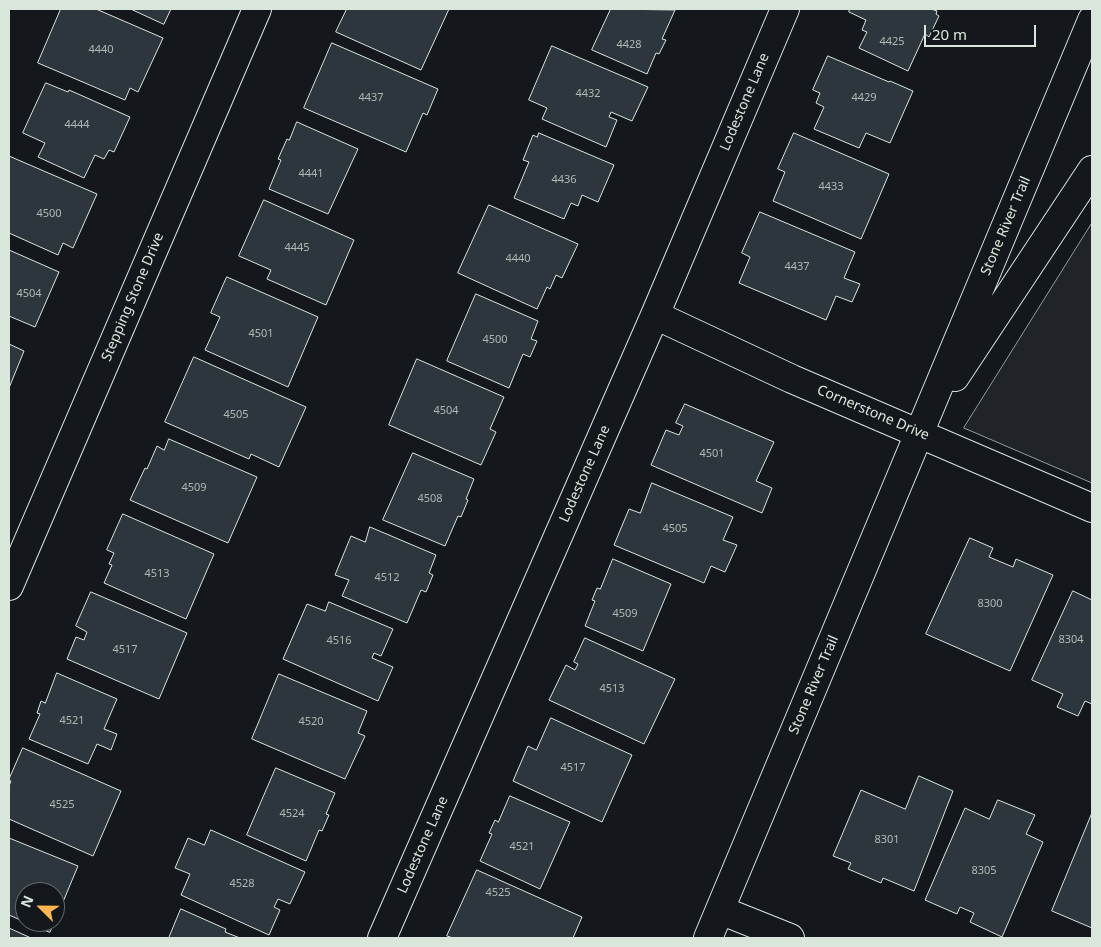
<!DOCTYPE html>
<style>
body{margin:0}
#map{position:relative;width:1101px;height:947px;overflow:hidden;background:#14181c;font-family:"Noto Sans",sans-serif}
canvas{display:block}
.frame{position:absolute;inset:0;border:10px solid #d8e6dc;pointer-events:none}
.north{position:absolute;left:15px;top:882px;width:50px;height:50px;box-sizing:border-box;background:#14181c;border:1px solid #626a69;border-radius:50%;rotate:293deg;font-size:14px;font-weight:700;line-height:20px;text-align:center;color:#d8e6dc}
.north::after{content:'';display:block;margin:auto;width:18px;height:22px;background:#ffb74d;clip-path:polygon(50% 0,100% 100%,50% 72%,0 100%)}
.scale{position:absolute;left:924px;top:25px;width:112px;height:22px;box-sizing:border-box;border:2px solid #d8e6dc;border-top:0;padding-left:6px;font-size:15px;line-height:18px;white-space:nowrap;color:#d8e6dc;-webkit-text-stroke:4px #14181c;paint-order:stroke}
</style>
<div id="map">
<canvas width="1101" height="947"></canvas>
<div class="frame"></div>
<div class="north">N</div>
<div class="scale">20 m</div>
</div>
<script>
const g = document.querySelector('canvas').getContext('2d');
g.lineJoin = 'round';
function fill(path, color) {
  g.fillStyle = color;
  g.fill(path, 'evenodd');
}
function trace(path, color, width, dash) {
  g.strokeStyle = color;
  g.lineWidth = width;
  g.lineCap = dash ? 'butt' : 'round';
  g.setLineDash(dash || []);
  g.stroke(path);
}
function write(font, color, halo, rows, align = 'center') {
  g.font = font + ' "Noto Sans",sans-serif';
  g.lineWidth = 4;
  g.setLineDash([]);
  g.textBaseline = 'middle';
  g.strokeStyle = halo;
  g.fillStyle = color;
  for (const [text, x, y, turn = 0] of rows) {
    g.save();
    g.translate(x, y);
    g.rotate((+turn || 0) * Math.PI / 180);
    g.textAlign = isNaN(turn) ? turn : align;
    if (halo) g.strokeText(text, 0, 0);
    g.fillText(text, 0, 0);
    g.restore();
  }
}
const green = new Path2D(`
 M 1092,223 L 1092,483 L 964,428 Z`);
fill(green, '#202428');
trace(green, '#939e99', 1);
const building = new Path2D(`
 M 61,9 L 96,9 L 163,38 L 138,92 L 130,88 L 125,100 L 38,63 Z
 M 131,9 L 171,9 L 164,24 Z
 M 347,9 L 449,9 L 421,70 L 336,32 Z
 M 611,9 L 675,10 L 662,39 L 666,40 L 659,54 L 656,53 L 647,74 L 592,50 Z
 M 850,9 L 931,9 L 937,11 L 936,14 L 939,16 L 929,37 L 925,34 L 908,71 L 859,48 L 867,32 L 862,30 L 866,20 L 849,12 Z
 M 332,43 L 438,89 L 427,115 L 423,113 L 406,152 L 304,108 Z
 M 552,46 L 648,87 L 632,121 L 611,112 L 609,117 L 617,120 L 606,147 L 542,119 L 547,108 L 529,100 Z
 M 828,56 L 889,82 L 890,81 L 913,91 L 890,143 L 866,133 L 859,148 L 814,129 L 824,107 L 816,103 L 820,93 L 813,90 Z
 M 46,83 L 68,92 L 69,90 L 130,117 L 114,152 L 109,150 L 104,159 L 95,155 L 84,178 L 38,157 L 45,143 L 23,133 Z
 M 297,122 L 358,149 L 328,214 L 269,189 L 281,160 L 278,159 L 287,139 L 289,140 Z
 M 539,133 L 614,165 L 598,202 L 582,195 L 578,206 L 571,203 L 564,219 L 514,198 L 529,162 L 523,160 L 533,135 L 537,137 Z
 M 794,133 L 889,174 L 861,239 L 773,201 L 785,172 L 778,169 Z
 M 9,156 L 97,194 L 73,248 L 63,243 L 58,255 L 9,233 Z
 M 264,200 L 354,240 L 326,305 L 267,279 L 271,270 L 239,256 Z
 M 489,205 L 578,244 L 562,278 L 556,275 L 550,289 L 547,287 L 537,309 L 458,273 Z
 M 760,212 L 855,252 L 844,278 L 860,284 L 852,302 L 836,296 L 826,320 L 739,283 L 750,257 L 742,253 Z
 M 9,250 L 59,272 L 35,327 L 9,316 Z
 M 227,277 L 318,317 L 288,387 L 205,350 L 220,317 L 211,313 Z
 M 476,294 L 538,321 L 531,339 L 537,341 L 530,357 L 523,354 L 509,388 L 447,361 Z
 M 9,344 L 24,351 L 9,388 Z
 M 194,357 L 306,407 L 279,467 L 251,454 L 249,459 L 165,422 Z
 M 417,359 L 504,397 L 490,429 L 496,432 L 481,465 L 389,425 Z
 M 685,404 L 774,442 L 756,481 L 772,488 L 762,513 L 651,465 L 666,430 L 679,435 L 683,426 L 676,423 Z
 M 169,439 L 257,477 L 228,543 L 130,500 L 145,468 L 147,469 L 157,446 L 164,450 Z
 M 413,453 L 474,479 L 466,499 L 468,500 L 461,517 L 458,516 L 445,546 L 383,520 Z
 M 652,483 L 733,517 L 723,540 L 737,545 L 725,572 L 711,566 L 704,583 L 614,545 L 629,509 L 640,513 Z
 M 123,514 L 214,554 L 186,619 L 104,583 L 112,565 L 109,564 L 114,553 L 107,550 Z
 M 370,527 L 436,555 L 429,573 L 433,575 L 426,592 L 421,590 L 407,623 L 342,596 L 349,580 L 335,575 L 351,536 L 365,542 Z
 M 970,538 L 993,548 L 989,557 L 1013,567 L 1016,559 L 1053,575 L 1010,671 L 926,634 Z
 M 613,559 L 671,584 L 643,651 L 585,626 L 595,601 L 592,600 L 597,588 L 600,589 Z
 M 1073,591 L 1092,600 L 1092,704 L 1085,701 L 1078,716 L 1057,707 L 1063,694 L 1032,680 Z
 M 91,592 L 187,633 L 159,699 L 67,659 L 76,637 L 84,640 L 87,632 L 76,626 Z
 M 329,602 L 393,629 L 381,656 L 374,653 L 372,658 L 393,667 L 378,701 L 283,659 L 307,604 L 325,611 Z
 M 585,638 L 675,679 L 644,744 L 549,700 L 566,665 L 575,670 L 578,664 L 574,662 Z
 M 57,673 L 117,699 L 104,729 L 117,734 L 111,750 L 97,744 L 88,764 L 29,739 L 40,714 L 37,713 L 41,701 L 45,703 Z
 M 279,674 L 367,711 L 358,733 L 365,736 L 345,779 L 252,739 Z
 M 551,718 L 632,755 L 602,822 L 513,781 L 528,746 L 536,750 Z
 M 23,748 L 121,791 L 93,856 L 9,819 L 9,786 L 11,781 L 9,780 Z
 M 276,768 L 335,793 L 326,814 L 329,815 L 322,831 L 319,830 L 306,861 L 247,835 Z
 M 919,776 L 953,791 L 914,891 L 883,878 L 881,883 L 848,869 L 851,863 L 833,856 L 861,790 L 905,809 Z
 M 510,796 L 570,822 L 540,889 L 480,861 L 492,834 L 489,833 L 495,820 L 498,822 Z
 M 998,800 L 1035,815 L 1026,834 L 1043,842 L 1002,937 L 970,922 L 974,913 L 960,907 L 957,914 L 925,900 L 965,808 L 989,819 Z
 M 1092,813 L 1092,928 L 1052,911 Z
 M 211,830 L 305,872 L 290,904 L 278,899 L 274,907 L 280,910 L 269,935 L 181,895 L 190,874 L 175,868 L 188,838 L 204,845 Z
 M 9,838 L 78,866 L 55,921 L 55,892 L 25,892 L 25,922 L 9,915 Z
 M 477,870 L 582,917 L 573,938 L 453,938 L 447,936 Z
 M 181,909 L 226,929 L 225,932 L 240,938 L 169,938 Z
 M 25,922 L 54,922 L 50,932 Z
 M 9,928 L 31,938 L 9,938 Z`);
fill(building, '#2c363c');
trace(building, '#d8e6dc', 1);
const street = new Path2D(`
 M 655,315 L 792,379 L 1092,508
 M 955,377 L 1092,170
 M 9,586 L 257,9
 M 720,910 L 790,938
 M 382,938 L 655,315 L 785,9
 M 708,938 L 1092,20`);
trace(street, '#d8e6dc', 30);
trace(street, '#14181c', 28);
write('11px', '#adbab4', null, [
 ["4425",892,42],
 ["4428",629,45],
 ["4440",101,50],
 ["4432",588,94],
 ["4437",371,98],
 ["4429",864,98],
 ["4444",77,125],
 ["4441",311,174],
 ["4436",564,180],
 ["4433",831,187],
 ["4500",49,214],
 ["4445",297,248],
 ["4440",518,259],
 ["4437",797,267],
 ["4504",29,294],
 ["4501",261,334],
 ["4500",495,340],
 ["4504",446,411],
 ["4505",236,415],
 ["4501",712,454],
 ["4509",194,488],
 ["4508",430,499],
 ["4505",675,529],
 ["4513",157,574],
 ["4512",387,578],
 ["8300",990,604],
 ["4509",625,614],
 ["8304",1071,640],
 ["4516",339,641],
 ["4517",125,650],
 ["4513",612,689],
 ["4521",72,721],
 ["4520",311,722],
 ["4517",573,768],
 ["4525",62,805],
 ["4524",292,814],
 ["8301",887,840],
 ["4521",522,847],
 ["8305",984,871],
 ["4528",242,884],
 ["4525",498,893]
]);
write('14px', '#d8e6dc', '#14181c', [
 ["Lodestone Lane",745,102,-67],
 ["Stone River Trail",1006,226,-67],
 ["Stepping Stone Drive",133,297,-67],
 ["Cornerstone Drive",873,413,23],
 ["Lodestone Lane",585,474,-66],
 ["Stone River Trail",814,685,-67],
 ["Lodestone Lane",423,845,-66]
]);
</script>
